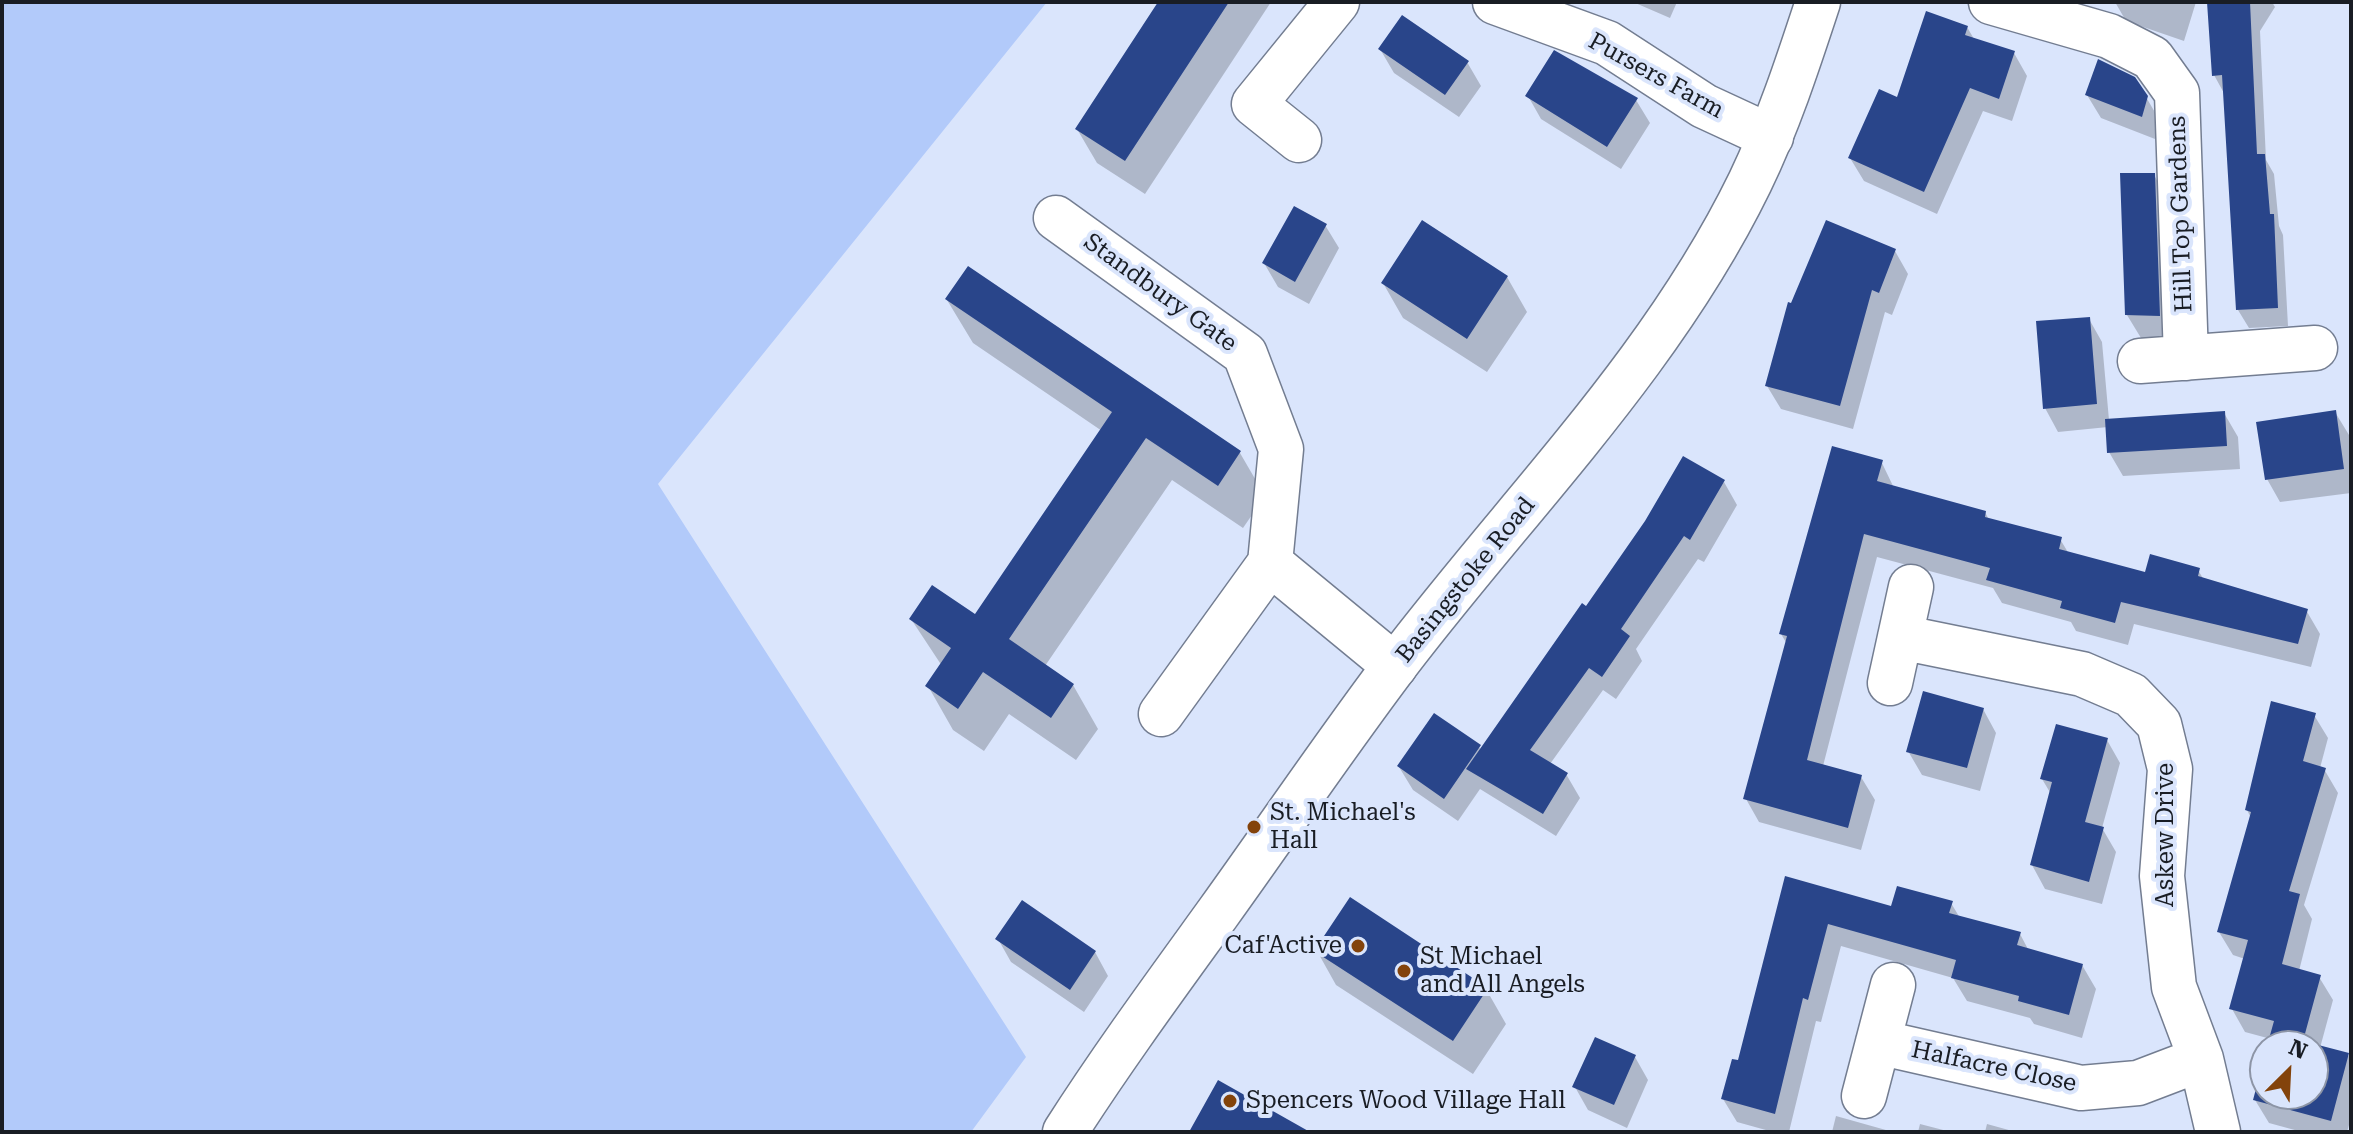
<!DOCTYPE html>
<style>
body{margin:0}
#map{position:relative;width:2353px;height:1134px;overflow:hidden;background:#dae5fc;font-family:"Roboto Serif",serif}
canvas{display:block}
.frame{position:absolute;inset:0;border:4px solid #191d24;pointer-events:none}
.north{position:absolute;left:2249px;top:1030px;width:80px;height:80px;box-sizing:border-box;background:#dae5fc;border:2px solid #8d95a6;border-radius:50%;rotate:24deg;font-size:22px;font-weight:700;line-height:32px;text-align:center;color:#191d24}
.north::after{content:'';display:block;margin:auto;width:28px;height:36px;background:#83430b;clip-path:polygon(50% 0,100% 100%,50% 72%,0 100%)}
</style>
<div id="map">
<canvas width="2353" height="1134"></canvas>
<div class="frame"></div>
<div class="north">N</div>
</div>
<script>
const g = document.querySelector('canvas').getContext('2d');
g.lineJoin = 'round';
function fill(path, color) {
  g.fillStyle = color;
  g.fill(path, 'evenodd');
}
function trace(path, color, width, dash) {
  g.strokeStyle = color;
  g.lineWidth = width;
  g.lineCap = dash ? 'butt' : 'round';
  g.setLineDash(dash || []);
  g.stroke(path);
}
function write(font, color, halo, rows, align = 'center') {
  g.font = font + ' "Roboto Serif",serif';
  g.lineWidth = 8;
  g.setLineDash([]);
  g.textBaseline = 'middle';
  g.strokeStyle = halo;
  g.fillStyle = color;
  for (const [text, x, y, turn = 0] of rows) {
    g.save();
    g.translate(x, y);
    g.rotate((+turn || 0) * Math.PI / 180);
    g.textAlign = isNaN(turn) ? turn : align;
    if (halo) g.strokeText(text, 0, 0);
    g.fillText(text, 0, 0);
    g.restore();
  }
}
fill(new Path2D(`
 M 2,2 L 1047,2 L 658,484 L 1026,1057 L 971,1132 L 2,1132 Z`), '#b2cafa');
fill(new Path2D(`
 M 1160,2 L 1271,2 L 1145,194 L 1097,163 L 1077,129 Z
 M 1633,2 L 1677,2 L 1670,18 Z
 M 2115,2 L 2196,2 L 2184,41 L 2126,21 Z
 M 2209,2 L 2272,2 L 2275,7 L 2260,31 L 2266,160 L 2274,174 L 2279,226 L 2283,235 L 2288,326 L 2249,328 L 2238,310 L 2225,95 L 2214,75 Z
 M 1967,27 L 1974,39 L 2014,53 L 2027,76 L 2012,121 L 1983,111 L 1937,214 L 1864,181 L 1850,158 L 1898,100 Z
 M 1380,49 L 1467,62 L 1481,86 L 1459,117 L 1394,73 Z
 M 2087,95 L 2146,97 L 2160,121 L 2155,139 L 2101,118 Z
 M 1528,96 L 1636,100 L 1650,123 L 1621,169 L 1541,119 Z
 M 2154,175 L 2167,198 L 2172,339 L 2141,338 L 2127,315 Z
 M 1325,225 L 1339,248 L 1309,304 L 1278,287 L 1264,263 Z
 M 1895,251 L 1908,274 L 1892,315 L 1885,312 L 1853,429 L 1781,409 L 1767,386 Z
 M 1507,277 L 1527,312 L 1487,372 L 1403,318 L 1383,283 Z
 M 947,300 L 1240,453 L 1265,496 L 1243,528 L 1172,480 L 1045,666 L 1073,685 L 1098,729 L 1076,760 L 1009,714 L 984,751 L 953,730 L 928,686 L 942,666 L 911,619 L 976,617 L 1102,431 L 973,343 Z
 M 2089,319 L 2102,342 L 2109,420 L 2224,413 L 2238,437 L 2240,469 L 2123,476 L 2109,452 L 2108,427 L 2058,432 L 2045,408 Z
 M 2335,412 L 2349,435 L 2351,493 L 2280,502 L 2267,479 Z
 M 1881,461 L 1894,488 L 1985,512 L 1989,520 L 2060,539 L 2069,554 L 2147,574 L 2198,570 L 2204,580 L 2306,610 L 2320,634 L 2311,667 L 2134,624 L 2128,645 L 2076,631 L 2071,622 L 2002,603 L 1993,588 L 1877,557 L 1823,766 L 1861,777 L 1875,800 L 1861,850 L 1759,822 L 1746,799 L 1787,644 L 1781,634 Z
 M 1724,482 L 1737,505 L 1704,562 L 1698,559 L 1636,649 L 1642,661 L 1616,699 L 1603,690 L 1550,764 L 1566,774 L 1580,798 L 1556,836 L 1480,789 L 1458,821 L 1413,790 L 1399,767 L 1479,747 L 1481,750 L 1587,609 Z
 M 1983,709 L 1996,733 L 1980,791 L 1922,775 L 1908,751 Z
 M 2314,715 L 2328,738 L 2320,768 L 2324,769 L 2338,793 L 2304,905 L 2312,919 L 2299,971 L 2319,977 L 2333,1000 L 2320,1048 L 2348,1055 L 2351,1060 L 2351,1118 L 2347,1132 L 2302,1132 L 2269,1123 L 2255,1100 L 2265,1063 L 2265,1094 L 2313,1094 L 2313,1046 L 2270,1046 L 2271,1039 L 2245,1032 L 2232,1009 L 2245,959 L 2233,955 L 2219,932 L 2251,818 L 2247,810 Z
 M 2107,740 L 2120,763 L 2102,828 L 2116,852 L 2102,904 L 2045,889 L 2032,865 L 2051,794 L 2042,779 Z
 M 1786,879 L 1893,908 L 1951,903 L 1960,918 L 2020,934 L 2029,951 L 2082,965 L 2096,989 L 2082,1038 L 2034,1024 L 2030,1018 L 1967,1001 L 1953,978 L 1841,946 L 1821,1022 L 1816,1021 L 1789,1132 L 1773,1132 L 1737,1122 L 1723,1099 L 1740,1063 Z
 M 998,939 L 1095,952 L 1108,976 L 1084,1012 L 1011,962 Z
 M 1317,951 L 1486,989 L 1506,1024 L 1473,1074 L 1336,985 Z
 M 1635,1057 L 1648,1080 L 1627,1128 L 1588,1110 L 1575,1087 Z
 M 1836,1116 L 1893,1132 L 1832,1132 Z
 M 1920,1124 L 1951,1132 L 1918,1132 Z
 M 1987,1124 L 2016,1132 L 1985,1132 Z`), '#0003');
fill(new Path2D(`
 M 1158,2 L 1229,2 L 1125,161 L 1075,129 Z
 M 2207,2 L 2250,2 L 2257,154 L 2265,154 L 2270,214 L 2274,214 L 2278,308 L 2236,310 L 2222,75 L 2212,76 Z
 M 1926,11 L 1968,26 L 1965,35 L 2015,51 L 1999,99 L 1970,88 L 1924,192 L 1848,158 L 1879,89 L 1897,97 Z
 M 1402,15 L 1469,61 L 1445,95 L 1378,49 Z
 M 1554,50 L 1638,98 L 1607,147 L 1525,96 Z
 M 2098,59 L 2135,77 L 2148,96 L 2142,117 L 2085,95 Z
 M 2120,173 L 2155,173 L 2160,316 L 2125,315 Z
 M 1294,206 L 1327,224 L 1295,282 L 1262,263 Z
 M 1422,220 L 1508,276 L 1467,339 L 1381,283 Z
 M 1826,220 L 1896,249 L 1879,293 L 1872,290 L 1840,406 L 1765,386 L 1788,302 L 1791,303 Z
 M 968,266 L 1241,451 L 1218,486 L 1146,438 L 1009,639 L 1074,684 L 1051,718 L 983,672 L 958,709 L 925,686 L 951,648 L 909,619 L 932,585 L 975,614 L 1112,412 L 945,299 Z
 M 2090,317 L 2097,404 L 2043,409 L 2036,321 Z
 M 2336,410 L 2344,469 L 2265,480 L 2256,422 Z
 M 2225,411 L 2227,446 L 2107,453 L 2105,419 Z
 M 1832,446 L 1883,460 L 1877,481 L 1986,511 L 1985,517 L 2062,537 L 2059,549 L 2145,572 L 2150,554 L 2200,568 L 2198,576 L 2308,609 L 2298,644 L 2121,602 L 2115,623 L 2060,608 L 2062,601 L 1986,580 L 1990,568 L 1864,534 L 1807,760 L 1862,775 L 1848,828 L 1743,799 L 1787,636 L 1779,634 Z
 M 1683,456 L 1725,480 L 1690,540 L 1684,536 L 1621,629 L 1630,636 L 1602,677 L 1589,668 L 1530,750 L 1568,773 L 1543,814 L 1466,769 L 1582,603 L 1586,606 L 1645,521 Z
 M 1923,691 L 1984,708 L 1967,768 L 1906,752 Z
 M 2271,701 L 2316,713 L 2303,761 L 2326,768 L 2289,891 L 2300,894 L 2282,964 L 2321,975 L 2303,1041 L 2349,1053 L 2331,1121 L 2253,1100 L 2265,1055 L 2265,1094 L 2313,1094 L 2313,1046 L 2267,1046 L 2274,1021 L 2229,1009 L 2248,940 L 2217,932 L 2251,812 L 2245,810 Z
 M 1434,713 L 1481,745 L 1444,799 L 1397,766 Z
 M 2056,724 L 2108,738 L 2085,822 L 2104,827 L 2089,882 L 2030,865 L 2052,782 L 2040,779 Z
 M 1785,876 L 1891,906 L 1897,886 L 1953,901 L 1949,913 L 2021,932 L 2017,945 L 2083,964 L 2069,1015 L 2018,1001 L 2019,996 L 1951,978 L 1956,960 L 1828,924 L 1808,1000 L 1803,998 L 1775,1114 L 1721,1099 L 1732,1059 L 1738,1060 Z
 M 1350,897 L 1488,988 L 1453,1041 L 1314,951 Z
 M 1022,900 L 1096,951 L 1070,990 L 995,939 Z
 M 1595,1037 L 1636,1055 L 1614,1105 L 1572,1087 Z
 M 1218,1080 L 1310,1132 L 1189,1132 Z`), '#29458a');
const street = new Path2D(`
 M 1495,2 L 1607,43 L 1704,106 L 1771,137
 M 1991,2 L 2109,36 L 2152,58 L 2177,93 L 2186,358
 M 1299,140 L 1254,104 L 1337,2
 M 1056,218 L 1245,354 L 1281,449 L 1270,563 L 1395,666
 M 2140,361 L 2315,348
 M 1900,637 L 2082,674 L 2131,695 L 2159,724 L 2170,769 L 2162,876 L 2174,987 L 2201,1059 L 2218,1132
 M 1890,683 L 1911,587
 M 1161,714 L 1270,563
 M 1878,1042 L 2081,1088 L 2138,1083 L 2201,1059
 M 1864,1096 L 1893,985`);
const secondary = new Path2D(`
 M 1065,1132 C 1113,1057 1166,985 1218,913 C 1277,831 1333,748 1394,667 C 1515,507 1661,365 1750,182 C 1778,124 1798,63 1818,2`);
trace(street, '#737d91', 47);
trace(secondary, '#737d91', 47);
trace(street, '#fff', 44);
trace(secondary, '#fff', 44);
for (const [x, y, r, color] of [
 [1254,827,8,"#83430b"],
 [1358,946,8,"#83430b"],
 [1404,971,8,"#83430b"],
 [1230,1101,8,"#83430b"]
]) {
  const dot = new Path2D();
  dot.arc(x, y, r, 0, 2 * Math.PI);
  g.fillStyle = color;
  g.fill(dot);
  trace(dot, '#dae5fc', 3);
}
write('24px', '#191d24', '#dae5fc', [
 ["Pursers Farm",1656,76,29],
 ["Hill Top Gardens",2181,214,-92],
 ["Standbury Gate",1160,293,36],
 ["Basingstoke Road",1466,580,-51],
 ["Askew Drive",2166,835,-90],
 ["Halfacre Close",1994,1067,12]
]);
write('24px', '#191d24', '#dae5fc', [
 ["St. Michael's",1270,813],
 ["Hall",1270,841],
 ["Caf'Active",1342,946,"right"],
 ["St Michael",1420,957],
 ["and All Angels",1420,985],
 ["Spencers Wood Village Hall",1246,1101]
], 'left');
</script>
